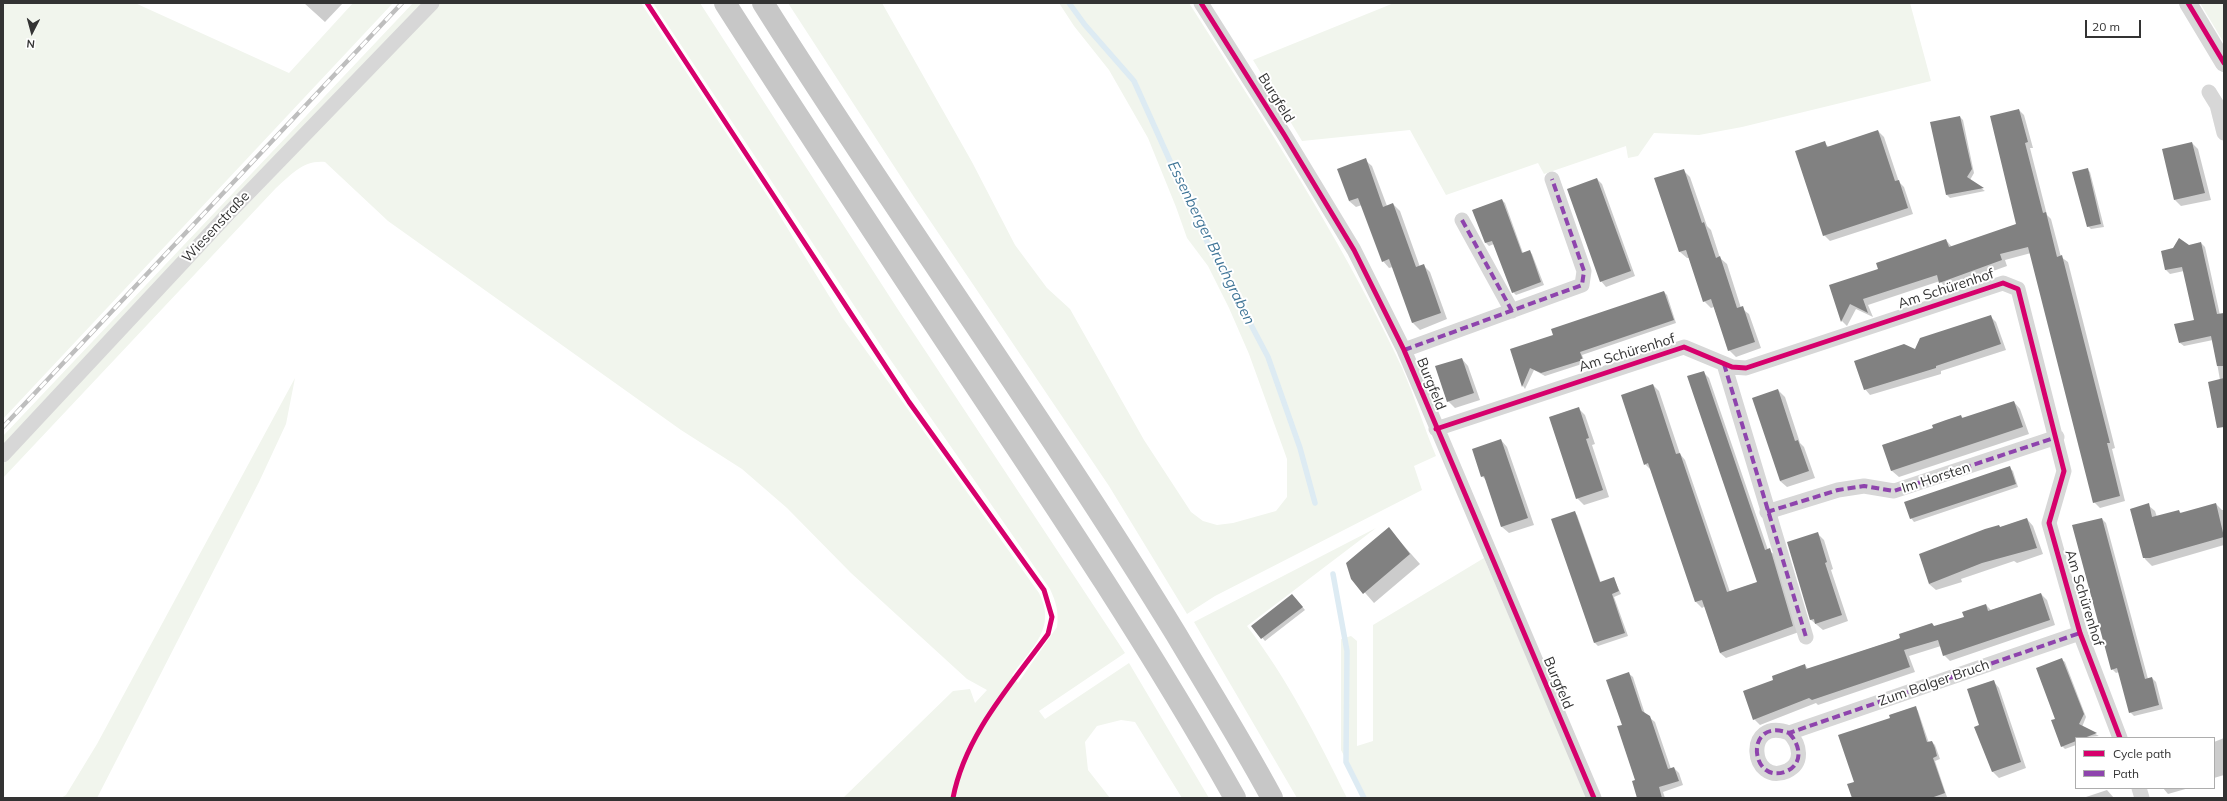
<!DOCTYPE html>
<meta charset="utf-8">
<style>
body{margin:0}
#map{position:relative;width:2227px;height:801px;overflow:hidden;background:#fff;font-family:Mulish,sans-serif}
canvas{display:block}
.frame{position:absolute;inset:0;border:4px solid #333;pointer-events:none}
.legend{position:absolute;left:2075px;top:737px;width:140px;height:52px;box-sizing:border-box;background:#fff;border:1px solid #adadad;margin:0;padding:5px 7px;list-style:none;font-size:12px;color:#333}
.legend li{display:flex;align-items:center;gap:8px;height:20px}
.legend b{width:20px;border:1px solid #adadad}
.north{position:absolute;left:12px;top:12px;width:40px;height:40px;-webkit-text-stroke:3px #fff;paint-order:stroke;rotate:186deg;font-size:11px;font-weight:700;line-height:16px;text-align:center;color:#333}
.north::after{content:'';display:block;margin:auto;width:14px;height:18px;background:#333;clip-path:polygon(50% 0,100% 100%,50% 72%,0 100%)}
.scale{position:absolute;left:2085px;top:20px;width:56px;height:18px;box-sizing:border-box;border:2px solid #333;border-top:0;padding-left:5px;font-size:12px;line-height:14px;white-space:nowrap;color:#333;-webkit-text-stroke:3px #fff;paint-order:stroke}
</style>
<div id="map">
<canvas width="2227" height="801"></canvas>
<div class="frame"></div>
<ul class="legend">
<li><b style="height:5px;background:#d6006c"></b>Cycle path</li>
<li><b style="height:5px;background:#8e44ad"></b>Path</li>
</ul>
<div class="north">N</div>
<div class="scale">20 m</div>
</div>
<script>
const g = document.querySelector('canvas').getContext('2d');
g.lineJoin = 'round';
function fill(path, color) {
  g.fillStyle = color;
  g.fill(path, 'evenodd');
}
function trace(path, color, width, dash) {
  g.strokeStyle = color;
  g.lineWidth = width;
  g.lineCap = dash ? 'butt' : 'round';
  g.setLineDash(dash || []);
  g.stroke(path);
}
function write(font, color, halo, rows, align = 'center') {
  g.font = font + ' Mulish,sans-serif';
  g.lineWidth = 4;
  g.setLineDash([]);
  g.textBaseline = 'middle';
  g.strokeStyle = halo;
  g.fillStyle = color;
  for (const [text, x, y, turn = 0] of rows) {
    g.save();
    g.translate(x, y);
    g.rotate((+turn || 0) * Math.PI / 180);
    g.textAlign = isNaN(turn) ? turn : align;
    if (halo) g.strokeText(text, 0, 0);
    g.fillText(text, 0, 0);
    g.restore();
  }
}
fill(new Path2D(`
 M 3,3 L 135,3 L 289,73 L 353,3 L 393,3 L 3,419 Z
 M 413,3 L 422,3 L 3,451 L 3,436 Z
 M 440,3 L 641,3 L 772,203 L 842,317 L 1039,593 C 1057,628 1032,647 1012,675 L 1018,683 L 1057,627 C 1059,612 1056,602 1050,589 L 885,352 L 653,3 L 700,3 L 897,308 L 1125,653 L 1039,711 L 1045,719 L 1129,663 L 1209,798 L 1182,798 L 1135,722 L 1121,720 L 1097,726 L 1085,742 L 1088,770 L 1110,798 L 843,798 L 953,691 L 970,689 L 975,703 L 987,690 L 967,679 L 851,573 L 787,508 L 742,469 L 681,430 L 388,221 L 325,162 C 303,160 291,175 276,188 L 3,478 L 3,464 L 103,356 Z
 M 788,3 L 882,3 L 972,162 L 1015,245 L 1047,288 L 1070,309 L 1144,440 L 1191,512 L 1203,521 L 1217,525 L 1233,523 L 1276,511 L 1287,497 L 1287,459 L 1249,354 L 1229,308 L 1208,266 L 1187,238 L 1176,207 L 1148,138 L 1109,70 L 1074,26 L 1059,3 L 1189,3 C 1262,118 1337,232 1396,355 C 1412,387 1422,423 1436,456 L 1414,466 L 1422,490 L 1215,596 L 1187,614 L 1109,486 L 914,197 Z
 M 1394,3 L 1910,3 L 1931,81 L 1742,127 L 1699,135 L 1654,133 L 1638,156 L 1628,158 L 1626,146 L 1544,174 L 1538,163 L 1446,195 L 1410,130 L 1302,141 L 1253,60 Z
 M 2200,3 L 2224,3 L 2224,43 Z
 M 295,378 L 286,424 L 259,482 L 97,798 L 61,798 L 66,795 L 97,744 Z
 M 1376,528 L 1247,626 C 1287,678 1318,739 1347,798 L 1297,798 L 1194,622 Z
 M 1484,558 L 1587,798 L 1366,798 L 1341,750 L 1341,639 L 1351,636 L 1357,641 L 1357,746 L 1373,741 L 1373,625 Z`), '#f1f5ed');
fill(new Path2D(`
 M 304,3 L 343,3 L 325,22 Z
 M 2019,110 L 2024,115 L 2033,148 L 2030,148 L 2047,215 L 2051,219 L 2061,257 L 2068,262 L 2115,448 L 2112,449 L 2125,501 L 2100,508 L 2094,502 L 2031,253 L 2005,260 L 2007,266 L 1946,288 L 1940,281 L 1868,305 L 1873,317 L 1856,309 L 1847,326 L 1842,321 L 1830,286 L 1879,270 L 1946,240 L 1952,247 L 2017,225 Z
 M 1960,117 L 1963,120 L 1974,173 L 1970,180 L 1985,191 L 1950,198 L 1947,195 Z
 M 1878,131 L 1884,137 L 1899,182 L 1904,187 L 1913,214 L 1830,241 L 1824,235 L 1824,143 L 1829,147 Z
 M 2192,143 L 2198,149 L 2211,200 L 2181,206 L 2175,200 Z
 M 1365,160 L 1372,166 L 1387,206 L 1393,204 L 1400,211 L 1420,267 L 1424,266 L 1430,272 L 1447,319 L 1420,330 L 1413,323 L 1393,267 L 1389,268 L 1383,261 L 1362,205 L 1356,207 L 1349,201 Z
 M 2087,169 L 2090,172 L 2104,227 L 2091,229 L 2088,226 Z
 M 1683,170 L 1690,177 L 1707,226 L 1711,230 L 1720,258 L 1727,264 L 1741,308 L 1749,314 L 1761,348 L 1736,357 L 1729,350 L 1714,307 L 1711,308 L 1704,301 L 1689,258 L 1687,258 L 1680,252 L 1656,179 Z
 M 1597,179 L 1602,184 L 1635,276 L 1606,287 L 1601,281 Z
 M 1502,200 L 1505,203 L 1523,253 L 1529,251 L 1532,254 L 1544,285 L 1516,295 L 1513,292 L 1494,244 L 1489,246 L 1486,243 L 1473,210 Z
 M 2201,243 L 2205,247 L 2220,315 L 2224,314 L 2224,416 L 2220,380 L 2213,340 L 2184,346 L 2180,343 L 2195,320 L 2184,271 L 2170,274 L 2166,270 L 2162,252 Z
 M 1664,292 L 1667,295 L 1676,323 L 1582,355 L 1585,363 L 1545,376 L 1534,370 L 1525,389 L 1523,386 L 1511,350 L 1554,336 Z
 M 1990,316 L 1996,322 L 2006,350 L 1941,371 L 1941,374 L 1870,395 L 1865,389 L 1915,350 Z
 M 1462,359 L 1468,366 L 1480,400 L 1455,408 L 1448,401 Z
 M 1703,372 L 1709,378 L 1768,550 L 1775,555 L 1799,632 L 1726,658 L 1720,653 L 1705,606 L 1702,608 L 1696,602 L 1651,470 L 1645,464 L 1653,385 L 1659,391 L 1680,454 L 1685,460 L 1730,592 L 1758,583 Z
 M 1778,390 L 1785,397 L 1800,443 L 1804,447 L 1815,478 L 1787,487 L 1780,481 Z
 M 2014,402 L 2020,409 L 2029,434 L 1899,477 L 1892,471 L 1883,445 L 1935,428 L 1961,416 L 1964,419 Z
 M 1578,408 L 1585,415 L 1595,444 L 1592,445 L 1609,497 L 1584,505 L 1577,498 Z
 M 1501,440 L 1507,447 L 1534,525 L 1509,533 L 1502,527 L 1487,481 L 1482,476 Z
 M 2010,468 L 2013,471 L 2018,487 L 1914,522 L 1911,518 Z
 M 2216,504 L 2222,510 L 2224,510 L 2224,545 L 2152,566 L 2145,559 L 2131,509 L 2148,505 L 2155,511 L 2157,517 L 2179,511 L 2182,514 Z
 M 1574,512 L 1577,515 L 1601,583 L 1614,579 L 1621,594 L 1614,597 L 1628,636 L 1598,646 L 1595,643 Z
 M 2027,519 L 2033,526 L 2043,554 L 2017,563 L 2014,561 L 1961,579 L 1962,582 L 1936,590 L 1929,584 L 1999,526 L 2001,528 Z
 M 2102,519 L 2106,523 L 2148,679 L 2152,678 L 2156,682 L 2163,709 L 2134,716 L 2130,712 L 2119,672 L 2116,673 L 2112,669 Z
 M 1389,529 L 1420,564 L 1374,603 L 1352,578 Z
 M 1817,533 L 1824,540 L 1833,569 L 1831,570 L 1848,621 L 1823,630 L 1811,620 L 1788,543 Z
 M 2041,594 L 2047,600 L 2055,625 L 1950,661 L 1944,655 L 1941,646 L 1909,656 L 1915,672 L 1818,705 L 1816,703 L 1760,725 L 1754,719 L 1775,681 L 1805,665 L 1808,669 L 1965,617 L 1986,605 L 1991,610 Z
 M 1295,598 L 1305,610 L 1265,641 L 1252,626 Z
 M 2061,659 L 2065,662 L 2086,717 L 2082,727 L 2099,736 L 2076,738 L 2076,745 L 2065,749 L 2062,746 L 2056,719 Z
 M 1628,673 L 1633,677 L 1645,714 L 1655,722 L 1671,769 L 1674,768 L 1679,773 L 1683,785 L 1663,792 L 1665,798 L 1638,798 L 1636,780 L 1623,725 Z
 M 1994,682 L 1999,688 L 2026,768 L 1999,778 L 1993,772 L 1981,726 Z
 M 1915,707 L 1918,711 L 1929,743 L 1932,742 L 1935,745 L 1940,759 L 1935,761 L 1947,797 L 1943,798 L 1893,798 L 1891,719 Z
 M 2224,738 L 2224,775 L 2214,778 L 2214,742 Z
 M 2163,788 L 2189,788 L 2168,794 Z
 M 2107,790 L 2114,798 L 2083,798 Z`), '#0003');
trace(new Path2D(`
 M 1069,3 L 1085,25 L 1134,81 L 1202,232 L 1268,357 L 1300,448 L 1315,503
 M 1333,574 L 1347,651 L 1346,762 L 1364,798`), '#ddebf3', 5.5);
fill(new Path2D(`
 M 2019,109 L 2028,142 L 2025,143 L 2043,213 L 2046,212 L 2057,257 L 2062,255 L 2110,443 L 2107,443 L 2120,496 L 2093,503 L 2028,247 L 2000,254 L 2002,260 L 1939,283 L 1937,275 L 1863,299 L 1868,313 L 1850,304 L 1841,322 L 1829,285 L 1878,269 L 1876,263 L 1946,239 L 1949,247 L 2016,224 L 1990,116 Z
 M 1960,116 L 1972,169 L 1967,177 L 1984,188 L 1946,195 L 1930,122 Z
 M 1878,130 L 1895,181 L 1899,180 L 1908,208 L 1823,236 L 1795,151 L 1825,141 L 1827,147 Z
 M 2192,142 L 2205,193 L 2174,200 L 2162,149 Z
 M 1366,158 L 1383,207 L 1393,203 L 1416,267 L 1424,264 L 1441,313 L 1412,323 L 1389,259 L 1382,262 L 1358,198 L 1349,201 L 1337,169 Z
 M 2088,168 L 2101,224 L 2087,227 L 2072,172 Z
 M 1684,169 L 1702,223 L 1704,222 L 1716,258 L 1720,256 L 1737,308 L 1743,306 L 1755,342 L 1728,351 L 1711,299 L 1703,302 L 1686,250 L 1679,252 L 1654,178 Z
 M 1597,178 L 1631,271 L 1600,282 L 1567,189 Z
 M 1502,199 L 1522,253 L 1530,250 L 1541,282 L 1512,293 L 1492,241 L 1485,243 L 1472,210 Z
 M 2179,238 L 2189,245 L 2201,242 L 2217,314 L 2224,313 L 2224,366 L 2217,366 L 2211,336 L 2179,343 L 2174,324 L 2194,320 L 2182,267 L 2165,270 L 2161,251 L 2173,248 Z
 M 1664,291 L 1674,320 L 1580,352 L 1583,360 L 1541,373 L 1530,368 L 1522,387 L 1510,349 L 1553,335 L 1551,329 Z
 M 1991,315 L 2001,344 L 1936,366 L 1936,368 L 1864,390 L 1854,361 L 1904,344 L 1915,349 L 1920,338 Z
 M 1462,358 L 1474,393 L 1447,402 L 1435,366 Z
 M 1704,371 L 1765,550 L 1770,548 L 1793,626 L 1720,653 L 1702,600 L 1695,602 L 1648,463 L 1644,465 L 1621,395 L 1653,384 L 1676,454 L 1680,453 L 1727,592 L 1757,582 L 1687,376 Z
 M 2224,378 L 2224,427 L 2217,428 L 2208,382 Z
 M 1778,389 L 1795,441 L 1798,440 L 1809,471 L 1780,481 L 1752,398 Z
 M 2014,401 L 2023,427 L 1891,471 L 1882,445 L 1933,428 L 1932,425 L 1946,420 L 1961,415 L 1962,418 Z
 M 1579,407 L 1589,438 L 1586,439 L 1603,490 L 1576,499 L 1549,417 Z
 M 1501,439 L 1528,518 L 1501,527 L 1484,476 L 1481,477 L 1472,449 Z
 M 2010,466 L 2016,484 L 1910,519 L 1904,502 Z
 M 2149,503 L 2152,517 L 2179,510 L 2180,513 L 2216,503 L 2224,537 L 2150,558 L 2143,558 L 2130,509 Z
 M 1575,511 L 1600,582 L 1614,577 L 1619,591 L 1612,594 L 1625,633 L 1594,643 L 1551,519 Z
 M 2027,518 L 2037,548 L 1982,563 L 1929,584 L 1919,554 L 1985,529 L 1999,525 L 2000,527 Z
 M 2102,518 L 2145,679 L 2152,677 L 2159,705 L 2129,713 L 2117,668 L 2111,670 L 2072,525 Z
 M 1389,527 L 1410,554 L 1363,594 L 1351,579 L 1346,563 Z
 M 1818,532 L 1827,562 L 1825,563 L 1842,615 L 1815,624 L 1814,619 L 1810,620 L 1787,542 Z
 M 2041,593 L 2050,620 L 1943,656 L 1938,640 L 1904,650 L 1910,667 L 1812,700 L 1809,698 L 1753,720 L 1743,691 L 1773,680 L 1772,676 L 1805,664 L 1806,669 L 1895,640 L 1900,638 L 1899,634 L 1932,623 L 1934,626 L 1964,617 L 1962,612 L 1986,604 L 1988,611 Z
 M 1292,594 L 1303,607 L 1261,639 L 1251,626 Z
 M 2062,658 L 2084,714 L 2079,724 L 2097,733 L 2084,738 L 2076,738 L 2076,741 L 2061,747 L 2051,720 L 2055,719 L 2036,668 Z
 M 1629,672 L 1642,711 L 1650,716 L 1668,769 L 1674,767 L 1679,781 L 1659,787 L 1662,798 L 1637,798 L 1632,781 L 1635,780 L 1617,726 L 1622,725 L 1606,680 Z
 M 1994,680 L 2021,762 L 1992,772 L 1974,727 L 1979,725 L 1967,689 Z
 M 1916,706 L 1927,742 L 1932,741 L 1935,748 L 1937,756 L 1933,758 L 1945,793 L 1931,798 L 1852,798 L 1847,784 L 1854,782 L 1838,735 L 1890,718 L 1889,715 Z`), '#818181');
trace(new Path2D(`
 M 1201,3 L 1285,136 L 1354,250 L 1404,350 L 1594,798
 M 2209,92 L 2217,105 L 2224,133
 M 1462,220 L 1512,311
 M 1404,350 L 1582,285 L 1584,271 L 1552,179
 M 1724,364 L 1806,637
 M 1436,429 L 1684,347 L 1732,367 L 1746,368 L 2003,283 L 2018,289 L 2064,471 L 2049,523 L 2080,633 L 2120,738
 M 3,455 L 229,213 L 432,3
 M 1767,512 L 1838,490 L 1864,486 L 1894,491 L 2057,437
 M 1789,733 C 1800,744 1804,763 1787,771 C 1750,787 1743,716 1789,733 L 2080,633
 M 2139,788 L 2142,798`), '#d7d7d7', 15);
trace(new Path2D(`
 M 2188,3 L 2224,63`), '#d7d7d7', 18);
trace(new Path2D(`
 M 725,3 C 799,119 875,234 951,349 C 1049,496 1148,643 1235,798
 M 763,3 C 897,216 1045,420 1176,634 C 1208,688 1242,742 1272,798`), '#c7c7c7', 22);
const rail = new Path2D(`
 M 3,427 L 402,3`);
trace(rail, '#bebebe', 4.5);
trace(rail, '#fff', 3, [9]);
trace(new Path2D(`
 M 1462,220 L 1512,311
 M 1404,350 L 1582,285 L 1584,271 L 1552,179
 M 1724,364 L 1806,637
 M 1767,512 L 1838,490 L 1864,486 L 1894,491 L 2057,437
 M 1789,733 C 1800,744 1804,763 1787,771 C 1750,787 1743,716 1789,733 L 2080,633`), '#8e44ad', 4, [8, 4]);
trace(new Path2D(`
 M 647,3 L 909,402 L 1044,590 L 1052,617 L 1048,634 C 1011,685 965,735 953,798
 M 1201,3 L 1285,136 L 1354,250 L 1404,350 L 1594,798
 M 2188,3 L 2224,63
 M 1436,429 L 1684,347 L 1732,367 L 1746,368 L 2003,283 L 2018,289 L 2064,471 L 2049,523 L 2080,633 L 2120,738`), '#d6006c', 5);
write('14px', '#333', '#fff', [
 ["Burgfeld",1276,98,58],
 ["Wiesenstraße",216,227,-47],
 ["Am Schürenhof",1946,289,-18],
 ["Am Schürenhof",1627,353,-17],
 ["Burgfeld",1431,384,68],
 ["Im Horsten",1936,478,-18],
 ["Am Schürenhof",2084,598,73],
 ["Burgfeld",1558,683,67],
 ["Zum Balger Bruch",1934,683,-19]
]);
write('italic 15px', '#3f7597', '#fff', [
 ["Essenberger Bruchgraben",1211,243,64]
]);
</script>
